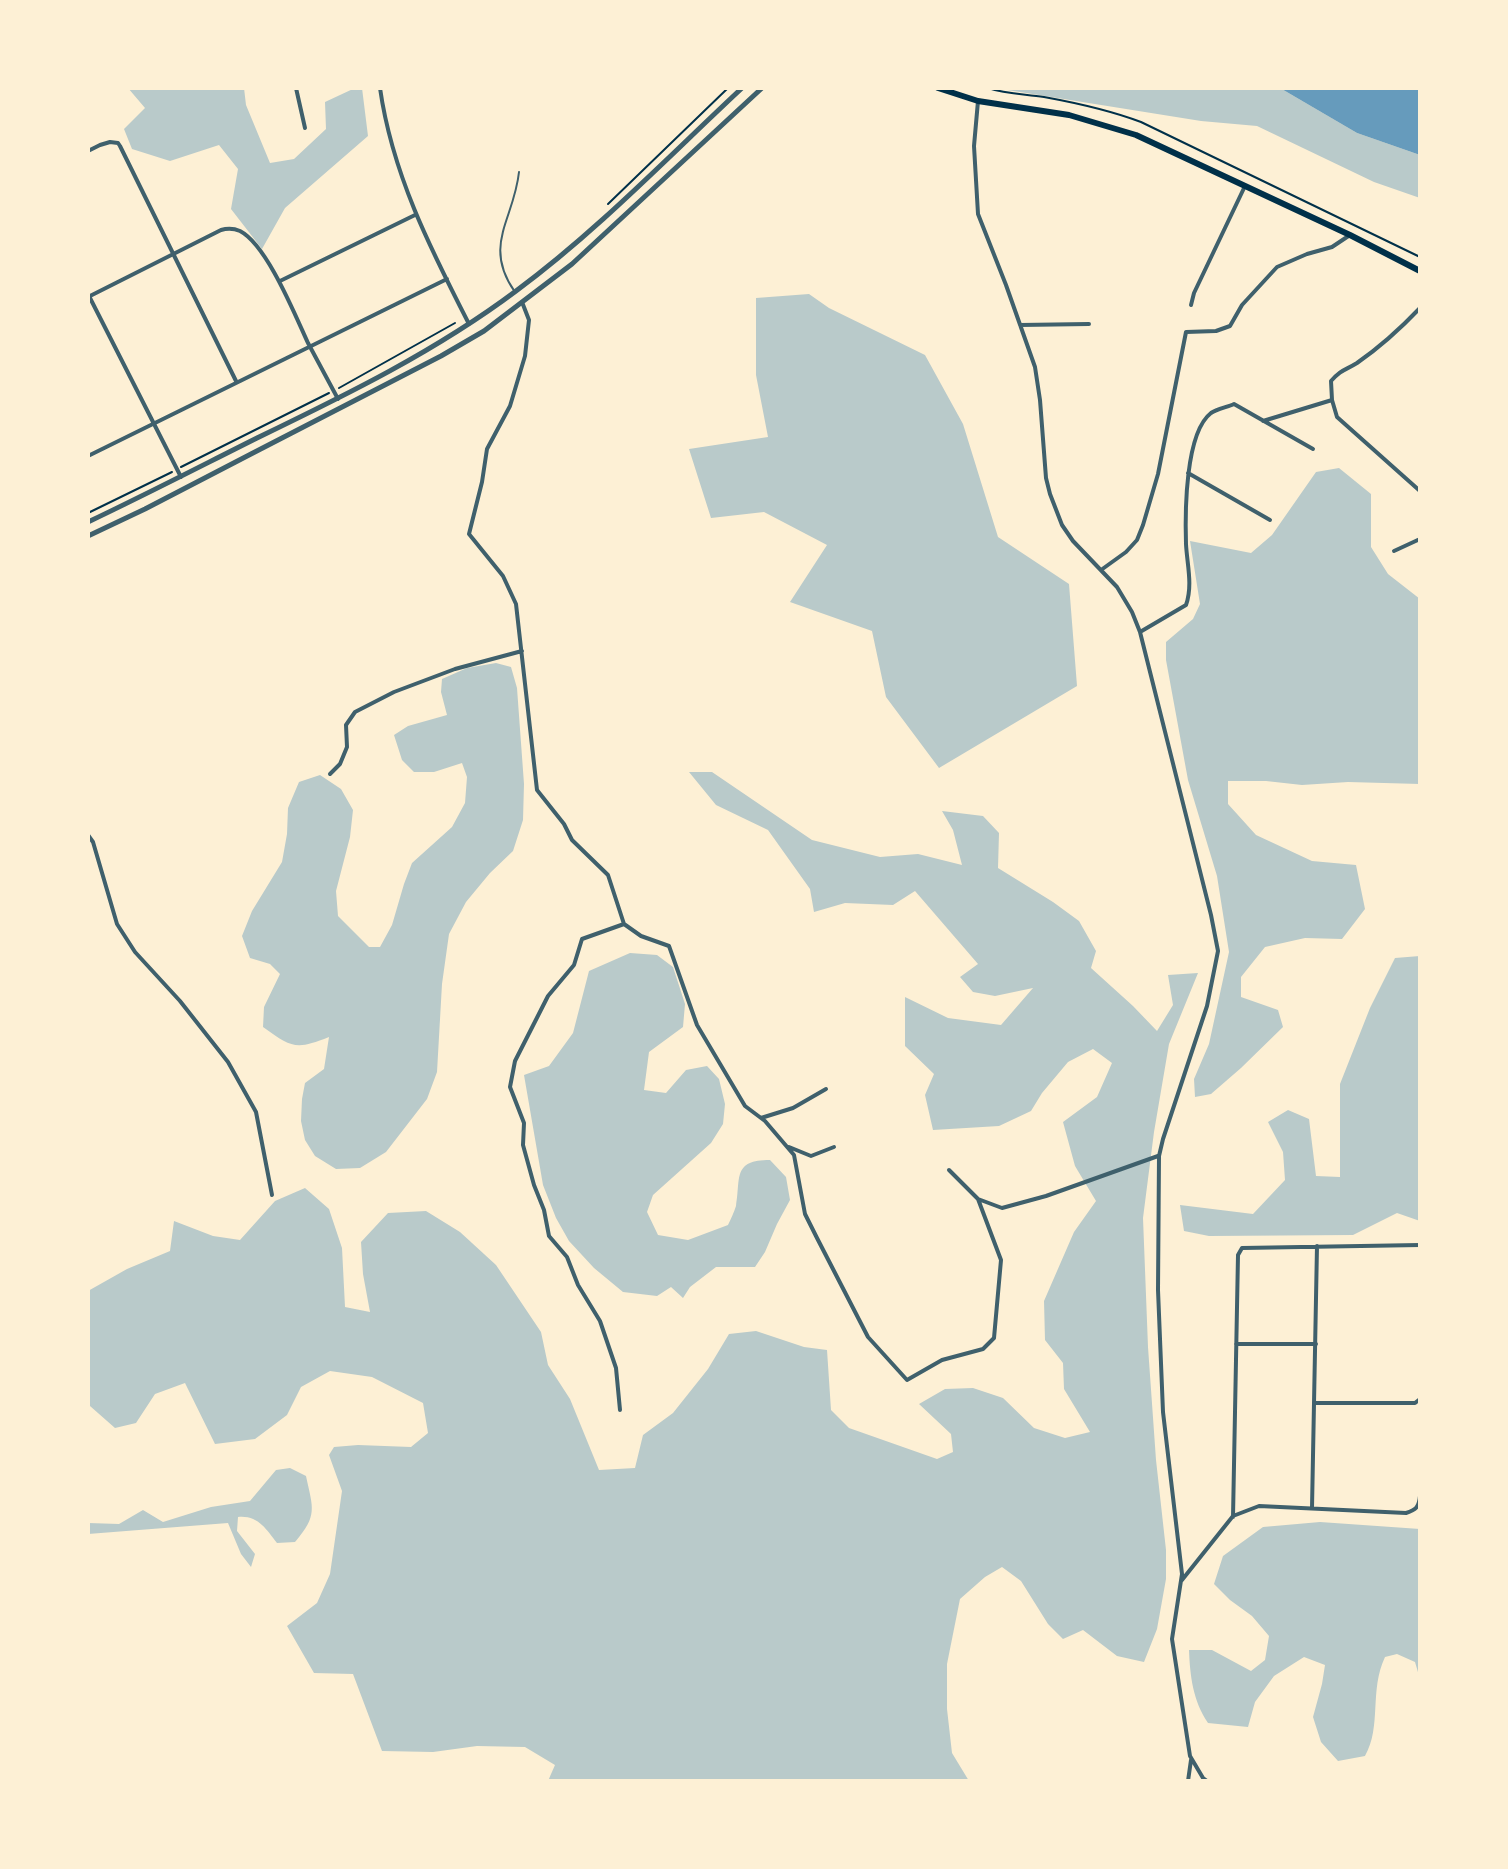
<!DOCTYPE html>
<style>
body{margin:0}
#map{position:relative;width:1508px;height:1869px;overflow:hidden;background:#fdf0d5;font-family:"Roboto Serif",serif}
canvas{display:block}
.frame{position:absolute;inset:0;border:90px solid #fdf0d5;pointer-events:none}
</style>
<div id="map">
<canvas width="1508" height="1869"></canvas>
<div class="frame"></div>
</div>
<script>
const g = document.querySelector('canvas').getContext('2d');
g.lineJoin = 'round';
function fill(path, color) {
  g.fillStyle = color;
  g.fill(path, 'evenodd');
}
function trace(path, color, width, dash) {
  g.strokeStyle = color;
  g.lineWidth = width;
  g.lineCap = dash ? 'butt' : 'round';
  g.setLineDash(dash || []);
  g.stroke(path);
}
fill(new Path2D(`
 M 128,88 L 244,88 L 246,105 L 270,163 L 294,159 L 326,129 L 325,102 L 355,88 L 362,88 L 368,136 L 285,208 L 262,249 L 231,209 L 238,169 L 219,145 L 170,161 L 132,149 L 124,129 L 145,108 Z
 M 995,88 L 1280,88 L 1357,133 L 1420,155 L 1420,198 L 1374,182 L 1257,126 L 1201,121 Z
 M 809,294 L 829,308 L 925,355 L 963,424 L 998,537 L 1069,584 L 1077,686 L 939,768 L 886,697 L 872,631 L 790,602 L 827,545 L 764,512 L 711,518 L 689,449 L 768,437 L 756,375 L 756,298 Z
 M 1339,468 L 1371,494 L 1371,547 L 1388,574 L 1420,599 L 1420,784 L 1348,782 L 1302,785 L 1266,781 L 1228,781 L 1228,804 L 1256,835 L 1312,861 L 1356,865 L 1365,909 L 1342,939 L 1305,938 L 1265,947 L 1241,977 L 1241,997 L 1278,1010 L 1283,1027 L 1241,1068 L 1211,1094 L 1195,1097 L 1194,1079 L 1209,1044 L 1229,952 L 1217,876 L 1188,780 L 1166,660 L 1166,642 L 1193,619 L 1200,604 L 1190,541 L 1251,553 L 1272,535 L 1316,472 Z
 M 496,663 L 511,667 L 517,688 L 524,784 L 523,820 L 513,851 L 490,873 L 466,902 L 449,934 L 442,984 L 437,1072 L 427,1099 L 386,1152 L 360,1168 L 336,1169 L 315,1156 L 305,1140 L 301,1121 L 302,1099 L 305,1083 L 324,1069 L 329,1037 C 296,1050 292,1048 263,1027 L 264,1007 L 280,974 L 270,964 L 250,958 L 242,936 L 252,911 L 282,862 L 287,834 L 288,808 L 299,782 L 320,775 L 341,789 L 353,810 L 350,837 L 336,891 L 338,916 L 369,947 L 380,947 L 392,925 L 404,884 L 412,863 L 452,827 L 465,803 L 467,777 L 462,763 L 434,772 L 414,772 L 402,760 L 394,735 L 408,726 L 447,715 L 441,692 L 442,679 L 467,668 Z
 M 689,772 L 712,772 L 812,840 L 880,857 L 918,854 L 962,865 L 953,830 L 942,811 L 983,816 L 999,833 L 998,868 L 1053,902 L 1079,921 L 1096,951 L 1091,968 L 1133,1006 L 1157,1031 L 1173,1005 L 1168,975 L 1198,973 L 1169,1044 L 1154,1132 L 1143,1218 L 1148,1347 L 1156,1460 L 1166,1550 L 1166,1579 L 1157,1629 L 1144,1662 L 1117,1656 L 1083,1630 L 1063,1639 L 1048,1624 L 1021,1581 L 1002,1567 L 985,1577 L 960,1599 L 947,1664 L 947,1709 L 952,1753 L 969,1781 L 548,1781 L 555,1765 L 525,1747 L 477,1746 L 433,1752 L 382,1751 L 353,1674 L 314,1673 L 287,1626 L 317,1603 L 330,1574 L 342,1491 L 329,1455 L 334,1447 L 358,1445 L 411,1447 L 428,1433 L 423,1403 L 372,1377 L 330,1371 L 301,1387 L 287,1415 L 255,1439 L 215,1444 L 185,1383 L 155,1394 L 136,1423 L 115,1428 L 90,1406 L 88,1407 L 88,1291 L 127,1269 L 170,1251 L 174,1221 L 213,1236 L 240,1240 L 275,1201 L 305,1188 L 329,1209 L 342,1248 L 345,1307 L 370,1312 L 363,1274 L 361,1242 L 388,1213 L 426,1211 L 460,1232 L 496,1265 L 541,1332 L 548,1365 L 570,1399 L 599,1470 L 635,1468 L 643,1435 L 673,1413 L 708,1369 L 729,1334 L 756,1331 L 804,1347 L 827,1350 L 831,1410 L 849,1428 L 937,1459 L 953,1452 L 951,1434 L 919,1404 L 945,1389 L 973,1388 L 1003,1398 L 1034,1428 L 1065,1438 L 1090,1432 L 1064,1389 L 1063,1363 L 1045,1340 L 1044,1301 L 1074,1232 L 1096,1201 L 1075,1166 L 1063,1122 L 1097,1097 L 1112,1063 L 1093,1049 L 1068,1062 L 1042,1093 L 1031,1111 L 999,1126 L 933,1130 L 925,1095 L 934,1074 L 905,1046 L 905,997 L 948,1018 L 1001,1025 L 1033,988 L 995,996 L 973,992 L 960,977 L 978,964 L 915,891 L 893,905 L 845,903 L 814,912 L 810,889 L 768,830 L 716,805 Z
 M 630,953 L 657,955 L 673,967 L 685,1004 L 683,1027 L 649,1052 L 644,1090 L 666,1093 L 686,1070 L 707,1066 L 719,1079 L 725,1104 L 723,1124 L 711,1143 L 653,1195 L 647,1212 L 658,1235 L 688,1240 L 728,1225 C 731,1219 734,1212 736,1206 C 741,1178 732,1160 770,1160 L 786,1177 L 790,1200 L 777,1224 L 765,1252 L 755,1267 L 716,1267 L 690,1287 L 683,1298 L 671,1287 L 657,1296 L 623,1292 L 594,1268 L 569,1241 L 556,1218 L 543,1185 L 524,1075 L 549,1066 L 573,1033 L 589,971 Z
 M 1420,956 L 1420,1221 L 1397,1213 L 1353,1235 L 1209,1236 L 1184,1231 L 1180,1205 L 1253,1214 L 1285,1180 L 1283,1152 L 1268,1122 L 1288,1110 L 1309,1119 L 1316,1176 L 1340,1177 L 1340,1084 L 1370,1008 L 1395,958 Z
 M 290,1468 L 306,1476 C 313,1509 318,1515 295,1542 L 277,1543 C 266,1529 258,1515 238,1517 L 237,1531 L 255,1554 L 251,1567 L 241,1554 L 228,1523 L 88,1534 L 88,1523 L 119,1524 L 143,1510 L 163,1522 L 211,1507 L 250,1501 L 276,1470 Z
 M 1320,1522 L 1420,1529 L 1420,1679 L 1415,1662 L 1397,1654 L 1385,1657 C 1369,1691 1382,1726 1365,1756 L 1338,1761 L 1321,1742 L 1313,1717 L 1322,1684 L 1325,1665 L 1304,1657 L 1274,1676 L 1255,1702 L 1248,1727 L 1208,1723 C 1193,1701 1190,1676 1189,1650 L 1212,1650 L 1251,1671 L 1265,1660 L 1269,1636 L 1252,1616 L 1230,1600 L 1214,1584 L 1223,1556 L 1263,1527 Z`), '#b9caca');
fill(new Path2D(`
 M 1280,88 L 1420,88 L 1420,155 L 1357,133 Z`), '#669bbc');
trace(new Path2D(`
 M 988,88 C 1006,94 1025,94 1044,97 C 1077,103 1109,110 1141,122 L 1420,257
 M 608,204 L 728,88
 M 339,388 L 455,323
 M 181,467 L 329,393
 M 88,513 L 172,472`), '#003049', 2);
trace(new Path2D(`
 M 515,292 C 482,245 514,220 519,172`), '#3f606c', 2);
trace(new Path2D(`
 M 296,88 L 305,128
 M 380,88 C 392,173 430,248 469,324
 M 978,101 L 974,146 L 978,214 L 1006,285 L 1035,367 L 1040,400 L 1046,478 L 1050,494 L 1062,525 L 1073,541 L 1117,587 L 1132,612 L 1140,632 L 1211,915 L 1218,951 L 1207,1006 L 1163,1139 L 1159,1156 L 1158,1290 L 1163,1412 L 1182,1574 L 1172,1639 L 1190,1756 L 1203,1778 L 1207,1781
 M 88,151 L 100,145 L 110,142 L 118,143 L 120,146 L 236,381
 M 280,281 L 415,215
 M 88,294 L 181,477
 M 88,297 L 221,230 C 228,228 233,228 240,231 C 267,245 295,315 308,343 C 318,362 328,380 338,399
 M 522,302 L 529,320 L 525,356 L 510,406 L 487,449 L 482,482 L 469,534 L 503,576 L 516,604 L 537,790 L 564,824 L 572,840 L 608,875 L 624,924 L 641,936 L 669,946 L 697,1025 L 745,1106 L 765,1121 L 794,1155 L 805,1214 L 817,1238 L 868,1337 L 907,1380 L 942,1360 L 983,1349 L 994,1338 L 1001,1260 L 978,1199 L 949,1170
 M 1191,305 L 1194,293 L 1245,186
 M 1420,308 C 1401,328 1380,347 1357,363 C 1344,371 1342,369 1331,381 L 1332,400 L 1337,417 L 1420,491
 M 1020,325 L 1089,324
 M 1263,421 L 1332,400
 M 88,456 L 447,279
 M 1188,473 L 1270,520
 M 1394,551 L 1420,539
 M 1101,570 L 1126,552 L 1137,540 L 1143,525 L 1158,474 L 1186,332 L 1216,331 L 1230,326 L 1242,305 L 1277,267 L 1307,254 L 1332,247 L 1350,235
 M 1140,632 L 1186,605 C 1193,585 1187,564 1186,544 C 1185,513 1185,433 1211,413 C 1217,409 1228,407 1234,404 L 1313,449
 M 330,774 L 340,764 L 347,747 L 346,725 L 355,712 L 394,692 L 455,669 L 522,651
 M 88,835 L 93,842 L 117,924 L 135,952 L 180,1001 L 228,1062 L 256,1112 L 272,1195
 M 761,1118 L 793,1108 L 826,1089
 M 789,1147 L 811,1156 L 834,1147
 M 978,1199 L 1002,1208 L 1046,1196 L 1158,1156
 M 1236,1344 L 1316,1344
 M 1315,1403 L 1415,1403 L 1420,1399
 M 620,1410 L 616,1368 L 600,1321 L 578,1285 L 567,1257 L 549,1236 L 544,1210 L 534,1185 L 523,1145 L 524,1123 L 510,1087 L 515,1061 L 548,996 L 574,965 L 582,939 L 624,924
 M 1312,1508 L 1317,1246
 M 1233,1517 L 1238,1255 L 1242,1248 L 1420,1245
 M 1182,1580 L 1233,1516 L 1259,1506 L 1406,1513 C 1416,1510 1419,1507 1420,1496
 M 1188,1781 L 1191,1760`), '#3f606c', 4);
trace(new Path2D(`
 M 88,522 C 145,495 201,466 257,438 C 346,395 436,351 516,291 C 597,231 668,157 742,88
 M 88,536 L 145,509 L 251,454 L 441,356 L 484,331 L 572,264 L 762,88`), '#3f606c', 5);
trace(new Path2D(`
 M 938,88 L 978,101 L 1069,115 L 1136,135 L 1350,235 L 1420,271`), '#003049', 6);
</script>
